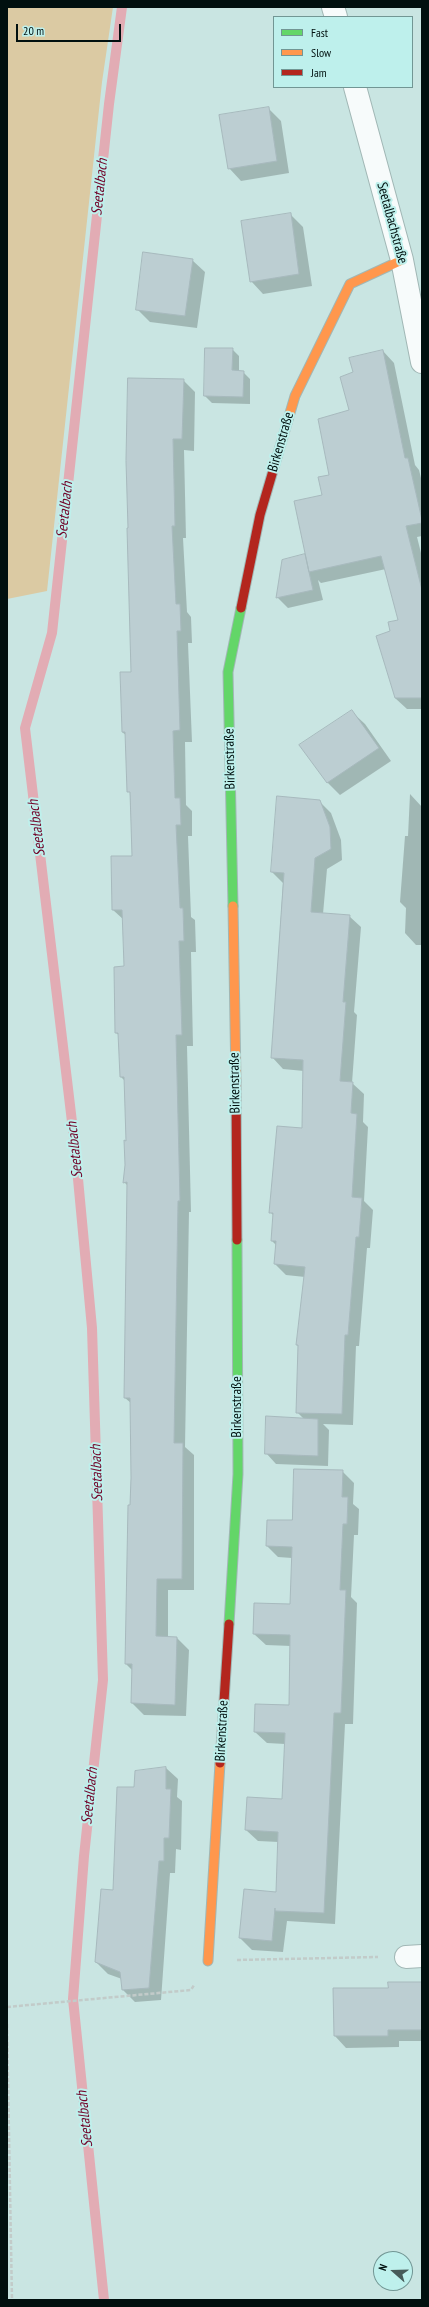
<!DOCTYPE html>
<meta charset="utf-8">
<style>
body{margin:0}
#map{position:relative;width:429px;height:2307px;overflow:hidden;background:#c9e5e2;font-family:"PT Sans Narrow",sans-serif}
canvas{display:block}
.frame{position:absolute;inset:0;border:8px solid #01100f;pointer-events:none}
.legend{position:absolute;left:273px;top:16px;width:140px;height:72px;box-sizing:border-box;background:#bef0ec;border:1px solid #729694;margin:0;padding:5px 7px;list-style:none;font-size:12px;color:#01100f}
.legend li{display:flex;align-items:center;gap:8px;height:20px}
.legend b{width:20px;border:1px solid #729694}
.north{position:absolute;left:373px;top:2251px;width:40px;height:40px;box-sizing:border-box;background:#bef0ec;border:1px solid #729694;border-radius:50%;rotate:290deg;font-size:11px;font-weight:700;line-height:16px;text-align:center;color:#01100f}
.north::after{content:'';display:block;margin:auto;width:14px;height:18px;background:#475b59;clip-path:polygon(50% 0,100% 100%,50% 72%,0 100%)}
.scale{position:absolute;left:16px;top:24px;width:105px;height:18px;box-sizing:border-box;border:2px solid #01100f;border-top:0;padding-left:5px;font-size:12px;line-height:14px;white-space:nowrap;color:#01100f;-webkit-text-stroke:3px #bef0ec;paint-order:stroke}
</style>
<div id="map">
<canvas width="429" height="2307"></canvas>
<div class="frame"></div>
<ul class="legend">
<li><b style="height:5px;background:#63d668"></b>Fast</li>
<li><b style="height:5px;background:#ff974d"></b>Slow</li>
<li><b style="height:5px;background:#b3261e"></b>Jam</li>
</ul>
<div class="north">N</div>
<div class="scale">20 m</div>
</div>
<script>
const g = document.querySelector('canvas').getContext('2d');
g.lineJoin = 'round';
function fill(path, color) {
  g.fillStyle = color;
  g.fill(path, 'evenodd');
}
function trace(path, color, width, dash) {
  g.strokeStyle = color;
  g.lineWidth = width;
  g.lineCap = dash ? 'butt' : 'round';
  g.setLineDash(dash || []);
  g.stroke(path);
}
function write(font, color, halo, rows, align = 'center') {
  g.font = font + ' "PT Sans Narrow",sans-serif';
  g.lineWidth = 4;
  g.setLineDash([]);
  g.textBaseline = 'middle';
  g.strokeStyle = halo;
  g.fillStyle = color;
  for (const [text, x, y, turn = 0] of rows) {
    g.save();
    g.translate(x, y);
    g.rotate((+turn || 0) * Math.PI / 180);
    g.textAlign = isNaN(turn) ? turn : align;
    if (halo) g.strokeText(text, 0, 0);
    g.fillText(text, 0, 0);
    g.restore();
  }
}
fill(new Path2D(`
 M 7,7 L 113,7 L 102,82 L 47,591 L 7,599 Z`), '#dbcaa3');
fill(new Path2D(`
 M 268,108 L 281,121 L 289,173 L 241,181 L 229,168 Z
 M 290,214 L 303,227 L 312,286 L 263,294 L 251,281 Z
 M 192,260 L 205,272 L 197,328 L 150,322 L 137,309 Z
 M 232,349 L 239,356 L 239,372 L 243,372 L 250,379 L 250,404 L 212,403 L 205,396 Z
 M 383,351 L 394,363 L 415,465 L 419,470 L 422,482 L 422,536 L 417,537 L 422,557 L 422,709 L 407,709 L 395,698 L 392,632 L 399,620 L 386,569 L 321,583 L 318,580 L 323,600 L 288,608 L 277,597 L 304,556 L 307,558 L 323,496 L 350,411 L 355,373 Z
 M 183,380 L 195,392 L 194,451 L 184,450 L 186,538 L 183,538 L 187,612 L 191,617 L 192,643 L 188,643 L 192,742 L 185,742 L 186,805 L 192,811 L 192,836 L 188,836 L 191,917 L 195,920 L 196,952 L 191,952 L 193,1046 L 187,1046 L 191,1212 L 189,1212 L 185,1447 L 194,1455 L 194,1590 L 168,1590 L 168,1638 L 177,1638 L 189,1650 L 186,1716 L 144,1715 L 132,1703 L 133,1671 L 126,1664 L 132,1442 L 131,1403 L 125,1398 L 128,1186 L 124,1182 L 127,1142 L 125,1081 L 121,1077 L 120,1036 L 116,1033 L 125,967 L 124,920 L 113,910 L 133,857 L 127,736 L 122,732 L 132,673 L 129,529 Z
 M 352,712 L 365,724 L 391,761 L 340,795 L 327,782 Z
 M 410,794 L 422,807 L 422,945 L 416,945 L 405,933 L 406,908 L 400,902 L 405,836 L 408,836 Z
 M 319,801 L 331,813 L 341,840 L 342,860 L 327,869 L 323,914 L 349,916 L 361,927 L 354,1012 L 357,1015 L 352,1083 L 364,1094 L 363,1122 L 368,1127 L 364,1201 L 373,1210 L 370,1248 L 367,1248 L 359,1346 L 356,1346 L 353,1425 L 323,1424 L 329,1430 L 328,1466 L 276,1464 L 266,1453 L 304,1419 L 297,1412 L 299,1347 L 297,1345 L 305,1277 L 286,1275 L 275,1264 L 276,1245 L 272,1241 L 274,1216 L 270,1212 L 303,1129 L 304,1071 L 283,1069 L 272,1057 L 283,883 L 272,872 Z
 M 342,1471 L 354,1483 L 353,1504 L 359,1509 L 358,1535 L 354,1535 L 351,1597 L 357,1603 L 353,1724 L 345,1724 L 335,1924 L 287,1921 L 283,1952 L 252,1950 L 240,1938 L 277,1893 L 279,1842 L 258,1841 L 246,1830 L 283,1800 L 285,1744 L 267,1743 L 255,1732 L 290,1707 L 291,1646 L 266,1645 L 254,1634 L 291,1605 L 292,1558 L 278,1557 L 267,1546 Z
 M 166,1768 L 178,1779 L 177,1797 L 182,1801 L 181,1850 L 176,1849 L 175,1873 L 170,1873 L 161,2000 L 135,2002 L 123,1990 L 122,1979 L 108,1974 L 96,1962 L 114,1891 L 135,1788 Z
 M 422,1983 L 422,2041 L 399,2041 L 399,2047 L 346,2048 L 335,2036 L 334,1989 L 389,1989 Z`), '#0003');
trace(new Path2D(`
 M 104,2300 L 73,1999 L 84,1856 L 103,1680 L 92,1328 L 75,1147 L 25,728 L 52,633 L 109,104 L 122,7`), '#e2acb4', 10);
const building = new Path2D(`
 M 269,107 L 277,161 L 228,169 L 219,115 Z
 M 291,213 L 299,274 L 250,282 L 241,221 Z
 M 143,252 L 193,259 L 185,316 L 136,310 Z
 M 205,348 L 233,348 L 232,370 L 244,371 L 243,397 L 204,396 Z
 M 383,350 L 405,458 L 408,458 L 422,520 L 422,523 L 406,526 L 422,590 L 422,698 L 395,698 L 376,636 L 390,631 L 388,622 L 398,620 L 381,556 L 309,572 L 294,501 L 322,495 L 318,477 L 329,475 L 318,419 L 349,410 L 340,377 L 353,372 L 349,358 Z
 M 128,378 L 184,379 L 182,439 L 173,439 L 175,526 L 172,526 L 176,604 L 180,604 L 181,631 L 177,631 L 180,730 L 173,731 L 175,798 L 180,798 L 181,825 L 176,825 L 180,908 L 183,908 L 184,941 L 179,941 L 182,1035 L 176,1035 L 180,1201 L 178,1201 L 174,1443 L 183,1443 L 182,1579 L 157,1579 L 156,1636 L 177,1637 L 175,1705 L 131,1703 L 132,1664 L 125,1664 L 128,1505 L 130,1505 L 131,1478 L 130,1398 L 124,1398 L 127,1182 L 123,1183 L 125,1165 L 124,1140 L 126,1141 L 124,1077 L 120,1077 L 118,1033 L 115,1033 L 114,967 L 124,966 L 122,910 L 112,910 L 111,856 L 132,856 L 130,792 L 127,792 L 125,732 L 122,732 L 120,672 L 131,672 L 127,528 L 128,528 L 126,461 Z
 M 305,554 L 313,590 L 276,598 L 282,560 Z
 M 352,710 L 379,748 L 327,783 L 299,745 Z
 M 277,796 L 320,800 L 330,827 L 331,849 L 315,858 L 311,912 L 350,915 L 343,1002 L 346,1002 L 340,1081 L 353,1082 L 351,1113 L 357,1114 L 352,1197 L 362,1198 L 359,1237 L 356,1237 L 348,1335 L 345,1335 L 342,1414 L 296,1413 L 298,1345 L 296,1345 L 305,1267 L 274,1264 L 276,1241 L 271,1241 L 273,1213 L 269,1213 L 277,1126 L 302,1128 L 303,1060 L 271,1058 L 284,873 L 271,872 Z
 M 266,1416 L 318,1419 L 318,1456 L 265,1454 Z
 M 294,1469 L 343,1470 L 342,1497 L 348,1497 L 347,1524 L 343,1524 L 340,1590 L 346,1590 L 341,1713 L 334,1713 L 324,1913 L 275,1911 L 275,1908 L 272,1941 L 239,1938 L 244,1889 L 276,1892 L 278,1832 L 245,1830 L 247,1797 L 282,1799 L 285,1733 L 254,1732 L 255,1704 L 289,1705 L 290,1635 L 253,1634 L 254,1603 L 290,1604 L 292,1547 L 266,1546 L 267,1520 L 292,1520 Z
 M 166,1767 L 166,1789 L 171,1789 L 169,1838 L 164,1838 L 164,1861 L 159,1861 L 149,1988 L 122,1990 L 120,1972 L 95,1962 L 101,1889 L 113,1890 L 117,1787 L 134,1787 L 135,1771 Z
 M 388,1982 L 422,1982 L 422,2030 L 388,2030 L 388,2036 L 334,2036 L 333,1988 L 388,1988 Z`);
fill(building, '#bcced2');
trace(building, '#a7b9bd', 1);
const street = new Path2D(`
 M 333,7 L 336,17
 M 355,87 L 402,260 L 422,362
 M 406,1957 L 422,1956`);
const fast = new Path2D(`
 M 233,906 L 228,672 L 241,608
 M 229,1624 L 238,1474 L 237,1240`);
const slow = new Path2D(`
 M 275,464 L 295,396 L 350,284 L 402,260
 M 233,906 L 236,1081
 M 208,1961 L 220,1763`);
const jam = new Path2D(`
 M 241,608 L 260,515 L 275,464
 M 236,1081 L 237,1240
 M 220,1763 L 229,1624`);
trace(street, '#a1b7b5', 24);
trace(fast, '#a1b7b5', 11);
trace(slow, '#a1b7b5', 11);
trace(jam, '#a1b7b5', 11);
trace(new Path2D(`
 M 237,1960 L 378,1957
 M 7,2007 L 191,1990 L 194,1985
 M 7,2024 L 12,2300`), '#c2cbc9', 2.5, [4, 2]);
trace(street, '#f7fbfb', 22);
trace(fast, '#63d668', 9);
trace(slow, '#ff974d', 9);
trace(jam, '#b3261e', 9);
write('14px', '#01100f', '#bef0ec', [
 ["Seetalbachstraße",392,223,75],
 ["Birkenstraße",281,442,-74],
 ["Birkenstraße",230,759,-91],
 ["Birkenstraße",235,1083,-91],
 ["Birkenstraße",237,1407,-90],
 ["Birkenstraße",222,1731,-87]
]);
write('italic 15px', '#720429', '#bef0ec', [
 ["Seetalbach",100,187,-84],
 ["Seetalbach",65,510,-84],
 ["Seetalbach",37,828,-97],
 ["Seetalbach",75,1150,-96],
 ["Seetalbach",97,1473,-92],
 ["Seetalbach",90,1796,-84],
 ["Seetalbach",85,2119,-96]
]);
</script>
